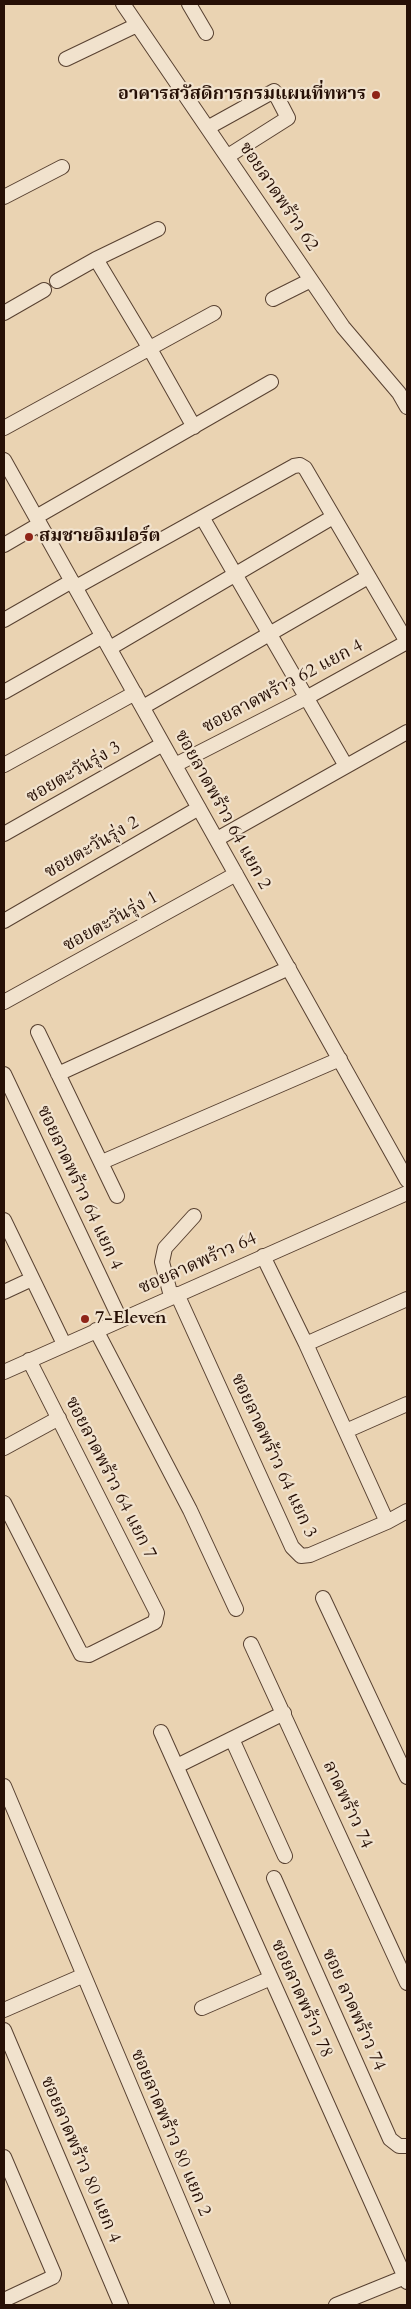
<!DOCTYPE html>
<meta charset="utf-8">
<style>
body{margin:0}
#map{position:relative;width:411px;height:2309px;overflow:hidden;background:#ead3b2;font-family:Cardo,serif}
canvas{display:block}
.frame{position:absolute;inset:0;border:5px solid #271006;pointer-events:none}
</style>
<div id="map">
<canvas width="411" height="2309"></canvas>
<div class="frame"></div>
</div>
<script>
const g = document.querySelector('canvas').getContext('2d');
g.lineJoin = 'round';
function trace(path, color, width, dash) {
  g.strokeStyle = color;
  g.lineWidth = width;
  g.lineCap = dash ? 'butt' : 'round';
  g.setLineDash(dash || []);
  g.stroke(path);
}
function write(font, color, halo, rows, align = 'center') {
  g.font = font + ' Cardo,"Noto Serif Thai",serif';
  g.lineWidth = 4.5;
  g.setLineDash([]);
  g.textBaseline = 'middle';
  g.strokeStyle = halo;
  g.fillStyle = color;
  for (const [text, x, y, turn = 0] of rows) {
    g.save();
    g.translate(x, y);
    g.rotate((+turn || 0) * Math.PI / 180);
    g.textAlign = isNaN(turn) ? turn : align;
    if (halo) g.strokeText(text, 0, 0);
    g.fillText(text, 0, 0);
    g.restore();
  }
}
const minor = new Path2D(`
 M 123,4 L 343,327 L 399,393 L 407,407
 M 189,4 L 206,33
 M 66,59 L 137,25
 M 209,127 L 274,91 L 288,118 L 228,156
 M 4,197 L 62,167
 M 96,259 L 150,349 L 194,427
 M 57,281 L 96,259 L 158,229
 M 273,299 L 311,280
 M 4,313 L 44,290
 M 4,428 L 214,313
 M 4,460 L 407,1180
 M 36,517 L 271,382
 M 202,517 L 346,766
 M 4,545 L 40,524
 M 76,587 L 294,466 L 300,465 L 305,468 L 407,642
 M 4,620 L 72,581
 M 110,648 L 333,517
 M 4,692 L 103,636
 M 143,707 L 368,577
 M 4,765 L 135,693
 M 175,765 L 306,698 L 407,642
 M 4,834 L 163,744
 M 217,839 L 407,732
 M 4,921 L 199,808
 M 4,1002 L 236,874
 M 38,1032 L 117,1196
 M 4,1074 L 120,1319
 M 58,1074 L 289,968
 M 102,1162 L 340,1059
 M 4,1220 L 64,1344
 M 263,1256 L 306,1344 L 387,1522
 M 4,1292 L 32,1279
 M 177,1294 L 292,1547 L 301,1556 L 310,1555 L 387,1522 L 407,1511
 M 171,1296 L 162,1262 L 165,1248 L 194,1216
 M 96,1330 L 190,1510 L 236,1609
 M 306,1344 L 407,1299
 M 4,1372 L 407,1193
 M 346,1431 L 407,1404
 M 4,1448 L 59,1418
 M 4,1503 L 81,1654 L 89,1655 L 155,1622 L 157,1613 L 29,1360
 M 323,1598 L 407,1777
 M 251,1644 L 407,1983
 M 161,1732 L 407,2282
 M 232,1739 L 285,1856
 M 177,1766 L 284,1713
 M 4,1786 L 223,2305
 M 274,1878 L 390,2139 L 399,2146 L 407,2146
 M 202,2008 L 271,1978
 M 4,2010 L 82,1976
 M 4,2030 L 121,2305
 M 4,2157 L 54,2274 L 53,2277 L 4,2300
 M 336,2305 L 405,2277`);
trace(minor, '#584131', 16);
trace(minor, '#f1e2cd', 14);
for (const [x, y, r, color] of [
 [376,95,5,"#8f2418"],
 [29,537,5,"#8f2418"],
 [85,1319,5,"#8f2418"]
]) {
  const dot = new Path2D();
  dot.arc(x, y, r, 0, 2 * Math.PI);
  g.fillStyle = color;
  g.fill(dot);
  trace(dot, '#f1e2cd', 2);
}
write('bold 18px', '#271006', '#f1e2cd', [
 ["อาคารสวัสดิการกรมแผนที่ทหาร",366,95,"right"],
 ["สมชายอิมปอร์ต",39,537],
 ["7-Eleven",95,1319]
], 'left');
write('18px', '#271006', '#f1e2cd', [
 ["ซอยลาดพร้าว 62",278,197,56],
 ["ซอยลาดพร้าว 62 แยก 4",283,687,-28],
 ["ซอยตะวันรุ่ง 3",74,773,-30],
 ["ซอยลาดพร้าว 64 แยก 2",222,810,61],
 ["ซอยตะวันรุ่ง 2",92,848,-30],
 ["ซอยตะวันรุ่ง 1",111,922,-29],
 ["ซอยลาดพร้าว 64 แยก 4",79,1188,65],
 ["ซอยลาดพร้าว 64",198,1264,-24],
 ["ซอยลาดพร้าว 64 แยก 3",273,1456,65],
 ["ซอยลาดพร้าว 64 แยก 7",110,1478,63],
 ["ลาดพร้าว 74",347,1805,65],
 ["ซอยลาดพร้าว 78",301,1999,66],
 ["ซอย ลาดพร้าว 74",353,2010,66],
 ["ซอยลาดพร้าว 80 แยก 2",170,2133,67],
 ["ซอยลาดพร้าว 80 แยก 4",80,2160,67]
]);
</script>
